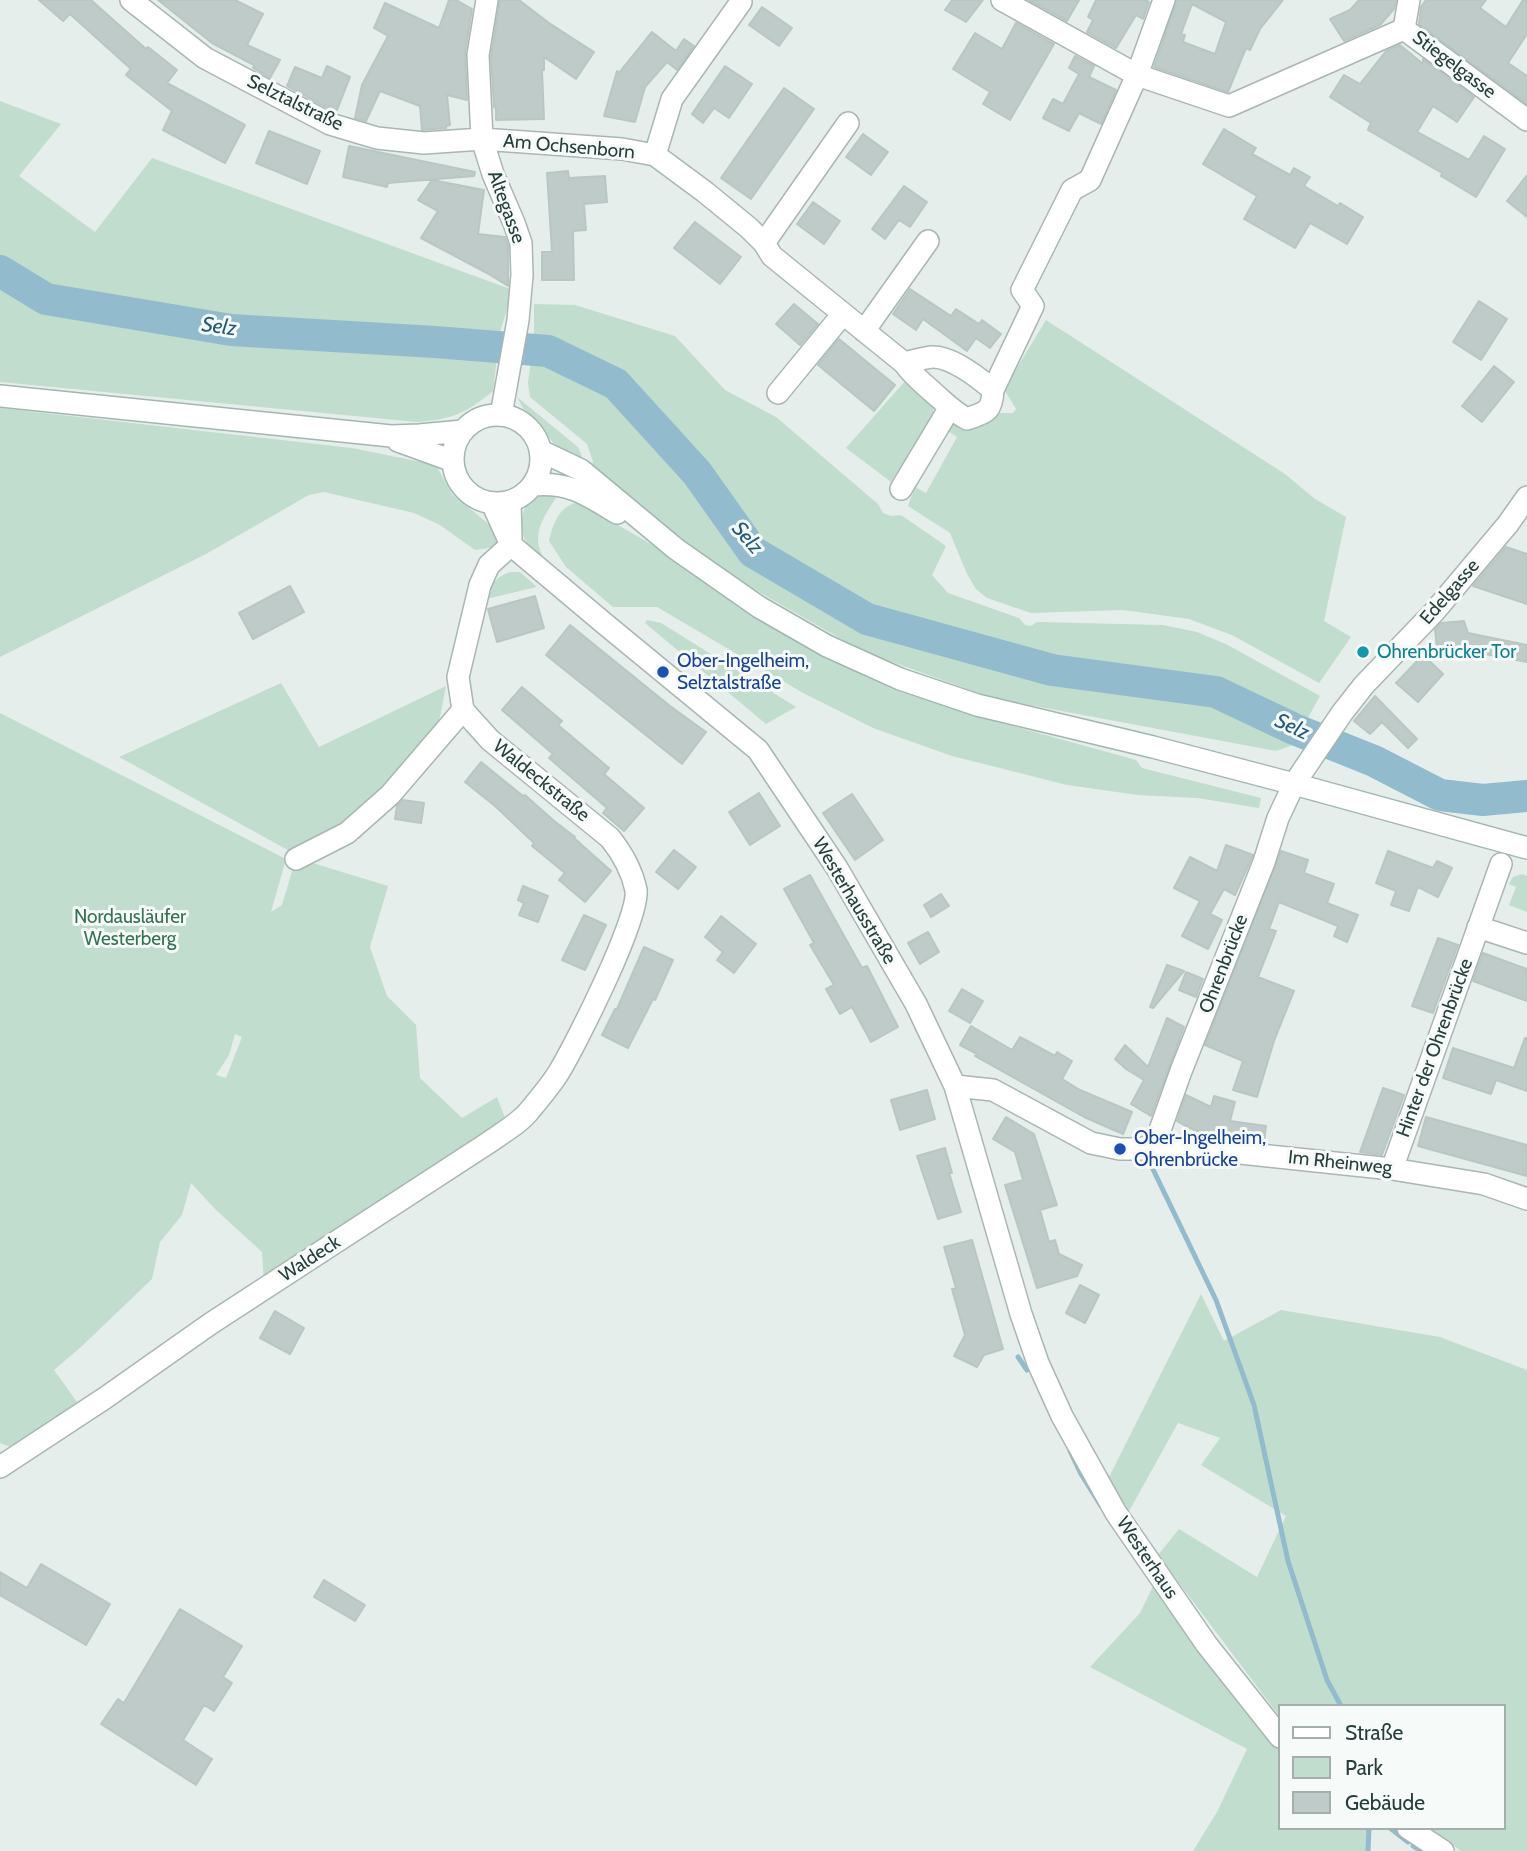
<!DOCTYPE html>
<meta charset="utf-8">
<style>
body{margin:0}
#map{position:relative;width:1527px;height:1851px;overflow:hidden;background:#e6eeeb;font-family:Cabin,sans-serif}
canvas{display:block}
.legend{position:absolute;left:1278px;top:1704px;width:228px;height:126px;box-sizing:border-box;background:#f6faf9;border:2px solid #a3afad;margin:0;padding:9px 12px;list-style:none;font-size:21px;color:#263f3c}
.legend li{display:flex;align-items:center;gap:14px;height:35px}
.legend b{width:35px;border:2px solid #a3afad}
</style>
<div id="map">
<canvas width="1527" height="1851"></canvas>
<ul class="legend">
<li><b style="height:9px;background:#fff"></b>Straße</li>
<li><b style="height:19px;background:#c1ddcd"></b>Park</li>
<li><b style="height:19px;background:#becbc8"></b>Gebäude</li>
</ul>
</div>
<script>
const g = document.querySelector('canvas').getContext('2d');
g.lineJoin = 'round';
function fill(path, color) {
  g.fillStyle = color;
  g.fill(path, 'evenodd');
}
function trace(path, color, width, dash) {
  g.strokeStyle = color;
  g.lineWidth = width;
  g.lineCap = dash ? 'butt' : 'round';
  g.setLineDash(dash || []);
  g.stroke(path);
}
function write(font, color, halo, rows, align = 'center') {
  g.font = font + ' Cabin,sans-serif';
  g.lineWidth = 6;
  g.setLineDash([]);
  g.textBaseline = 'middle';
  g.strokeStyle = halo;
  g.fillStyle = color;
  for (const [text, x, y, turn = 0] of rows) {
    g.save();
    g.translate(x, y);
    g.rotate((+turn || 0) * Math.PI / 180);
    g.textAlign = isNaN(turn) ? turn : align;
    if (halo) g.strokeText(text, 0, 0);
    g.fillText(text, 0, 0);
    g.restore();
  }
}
fill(new Path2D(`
 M 0,101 L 61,124 L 19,176 L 95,232 L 152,158 L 513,290 L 500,332 L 493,391 C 467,413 450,420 417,422 L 0,382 Z
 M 534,304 L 575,305 L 675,336 L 725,390 L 776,417 L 878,504 L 883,513 L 891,516 L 901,515 L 946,546 L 932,575 L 948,593 L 1019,618 L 1025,625 L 1031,626 L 1037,622 L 1163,625 L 1197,632 L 1226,644 L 1320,696 L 1293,745 L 1276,751 L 992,698 L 862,651 L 733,577 L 588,469 L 593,462 L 587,444 L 530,397 L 528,383 L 534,336 Z
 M 1046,320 L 1285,474 L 1315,499 L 1346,517 L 1324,621 L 1351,637 L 1319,683 L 1232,635 L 1189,619 L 1123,610 L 1031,613 L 987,598 L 976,589 L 967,574 L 950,533 L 908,506 L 915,487 L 926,493 L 957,437 L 946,430 L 952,422 L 994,413 L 1013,413 L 1016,409 L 1004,389 Z
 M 906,380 L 931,401 L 934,413 L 891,482 L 846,448 Z
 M 517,397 L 578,447 L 582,456 L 578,462 L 556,447 L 537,421 L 524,410 Z
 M 0,408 L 352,448 L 436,465 L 452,494 L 497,531 L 496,547 L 475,550 L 440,525 L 414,513 L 324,492 L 309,495 L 206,554 L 0,657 Z
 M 551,493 L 559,493 C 544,517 529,534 545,561 C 541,558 536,554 532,550 C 519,536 516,510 534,499 C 539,496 545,495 551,493 Z
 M 575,503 L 585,506 L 656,547 L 753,614 L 821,655 L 892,689 L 969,714 L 1136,760 L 1142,768 L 1261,798 L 1259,808 L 1197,798 L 1138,795 L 1067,785 L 952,756 L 873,728 L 803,693 L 657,607 L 613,607 L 566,567 L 549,541 C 553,525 558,508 575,503 Z
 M 510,572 L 520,572 L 537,587 L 486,599 C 491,584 496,577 510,572 Z
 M 647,620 L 661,623 L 796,707 L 766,724 L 645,623 Z
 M 281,683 L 319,747 L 446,686 L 436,737 L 342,827 L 295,854 L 119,757 Z
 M 0,713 L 286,859 L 271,912 L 282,905 L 296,858 L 388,886 L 370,947 L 387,996 L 416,1025 L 420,1078 L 462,1118 L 497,1097 L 505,1118 L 433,1170 L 264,1283 L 262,1252 L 215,1209 L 191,1183 L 182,1215 L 160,1242 L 152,1279 L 82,1346 L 54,1370 L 77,1402 L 13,1448 L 0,1443 ZM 235,1034 L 242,1037 L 226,1078 L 216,1075 L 229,1055 Z
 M 1522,874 L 1527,876 L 1527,912 L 1509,905 L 1516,887 L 1509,884 L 1513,877 Z
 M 1201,1294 L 1224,1341 L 1281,1310 L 1440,1337 L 1527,1370 L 1527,1851 L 1461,1851 L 1428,1828 L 1504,1828 L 1504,1706 L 1280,1706 L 1280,1717 L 1158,1555 L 1179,1529 L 1257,1577 L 1286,1516 L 1201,1465 L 1220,1438 L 1178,1423 L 1128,1513 L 1108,1479 Z
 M 1155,1582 L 1267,1736 L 1280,1747 L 1280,1828 L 1370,1828 L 1370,1851 L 1193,1851 L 1217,1812 L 1247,1749 L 1090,1667 L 1140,1613 Z`), '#c1ddcd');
trace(new Path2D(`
 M 1149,1161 L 1216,1300 L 1254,1405 L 1288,1561 L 1327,1680 L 1341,1706
 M 1018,1357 L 1027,1370
 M 1070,1451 L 1081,1474 L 1101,1506
 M 1390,1828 L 1408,1842
 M 1413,1846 L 1421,1851
 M 1368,1851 L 1369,1828`), '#92bbce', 5);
trace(new Path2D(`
 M 0,271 L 46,299 L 231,330 L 435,342 L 548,351 L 616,384 L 697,473 L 753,552 L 867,619 L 1052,670 L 1216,692 L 1294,729 L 1374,761 L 1440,795 L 1483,800 L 1527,796`), '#92bbce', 32);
const building = new Path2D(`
 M 39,0 L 91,0 L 146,49 L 148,47 L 177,70 L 167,83 L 245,125 L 225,163 L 163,130 L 172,111 L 126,75 L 131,69 L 70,14 L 63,21 Z
 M 158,0 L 235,0 L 263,14 L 247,45 L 280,60 L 270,78 L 253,68 L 254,65 L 212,43 Z
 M 449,0 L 456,0 L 472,9 L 465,53 L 467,100 L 447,95 L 450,125 L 446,126 L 446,128 L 422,130 L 420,106 L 380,91 L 366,121 L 355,118 L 362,85 L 388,36 L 374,28 L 385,3 L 439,28 Z
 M 500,0 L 519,0 L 549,23 L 594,52 L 576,79 L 544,57 L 544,70 L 542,70 L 544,119 L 496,120 L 496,108 L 494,107 L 491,56 Z
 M 952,0 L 983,0 L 966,22 L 945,10 Z
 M 1029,0 L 1079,0 L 1067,21 Z
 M 1096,0 L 1145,0 L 1149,2 L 1143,19 L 1136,15 L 1116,48 L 1087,32 L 1093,20 L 1088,17 Z
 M 1177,0 L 1283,0 L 1260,29 L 1250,50 L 1246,48 L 1228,92 L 1154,67 ZM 1192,4 L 1226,22 L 1215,54 L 1183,42 L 1185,35 L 1181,34 Z
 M 1359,0 L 1396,0 L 1394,9 L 1380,25 L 1344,41 L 1330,19 L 1350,10 Z
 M 1426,0 L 1486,0 L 1480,8 L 1506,27 L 1523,0 L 1527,0 L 1527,34 L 1508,63 L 1527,76 L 1527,104 L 1419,24 L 1421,7 Z
 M 762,7 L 792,28 L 779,46 L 749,25 Z
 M 1016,23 L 1054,44 L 1010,120 L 983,104 L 990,92 L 953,69 L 975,33 L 1002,49 Z
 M 652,32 L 676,51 L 684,39 L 694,46 L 677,70 L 667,62 L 645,87 L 635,122 L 604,116 L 617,71 L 619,73 Z
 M 1400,45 L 1423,64 L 1423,59 L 1474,97 L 1457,122 L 1433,106 L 1417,132 L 1469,160 L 1484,136 L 1505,149 L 1476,197 L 1441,176 L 1442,173 L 1368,130 L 1371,123 L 1330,97 L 1344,75 L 1360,84 L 1386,51 Z
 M 1075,56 L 1094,66 L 1089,77 L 1116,90 L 1101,124 L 1079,113 L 1069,131 L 1043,118 L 1053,99 L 1063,104 L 1079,74 L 1069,68 Z
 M 327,66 L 350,77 L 337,110 L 329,106 L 328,108 L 287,86 L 295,67 L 322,78 Z
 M 725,66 L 752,84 L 729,118 L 714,108 L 703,123 L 692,114 Z
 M 784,88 L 814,109 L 751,199 L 721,178 Z
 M 1224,129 L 1256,148 L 1252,154 L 1290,175 L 1294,168 L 1310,177 L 1304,186 L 1338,206 L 1340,203 L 1363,217 L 1347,244 L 1310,223 L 1295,248 L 1244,219 L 1257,196 L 1203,164 Z
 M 269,131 L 320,151 L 307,184 L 256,163 Z
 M 863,134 L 888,152 L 871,175 L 846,157 Z
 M 349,146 L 475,172 L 474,176 L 388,183 L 387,187 L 343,177 Z
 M 568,171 L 569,178 L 605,176 L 607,202 L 584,204 L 586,230 L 573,231 L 574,280 L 542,280 L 542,252 L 552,252 L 547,173 Z
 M 1527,175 L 1527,217 L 1507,201 Z
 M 432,180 L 484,190 L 478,234 L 505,237 L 508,245 L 508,286 L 487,273 L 421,238 L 438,211 L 418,200 Z
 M 904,186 L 927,202 L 910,227 L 899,220 L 885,239 L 872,229 Z
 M 813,202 L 840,221 L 824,244 L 797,224 Z
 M 695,222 L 741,257 L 720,284 L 674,248 Z
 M 910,289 L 951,316 L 956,309 L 979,324 L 982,320 L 1001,334 L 990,348 L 976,338 L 967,351 L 923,319 L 916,330 L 893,314 Z
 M 1479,301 L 1507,319 L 1481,360 L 1453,342 Z
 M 794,304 L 818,324 L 800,345 L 776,324 Z
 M 839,339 L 895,385 L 874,411 L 818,365 Z
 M 1494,366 L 1514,382 L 1482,422 L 1462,406 Z
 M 1506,547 L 1527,554 L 1527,604 L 1473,586 Z
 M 290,586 L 304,612 L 253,639 L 239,613 Z
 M 535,596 L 544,628 L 497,642 L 488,609 Z
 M 1464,621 L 1468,633 L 1527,645 L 1527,662 L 1464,650 L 1437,648 L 1435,630 L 1441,623 Z
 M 570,625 L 670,706 L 706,732 L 682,764 L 546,655 Z
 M 1423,655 L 1443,674 L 1418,702 L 1396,683 Z
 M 522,687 L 562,721 L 558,725 L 609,768 L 604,774 L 644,808 L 624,831 L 603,813 L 607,808 L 549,758 L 553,754 L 502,710 Z
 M 1375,696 L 1417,739 L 1408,748 L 1382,722 L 1370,734 L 1354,721 Z
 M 481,762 L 523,796 L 525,795 L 553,820 L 575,837 L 574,838 L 611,871 L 585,902 L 559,880 L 565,873 L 532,846 L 534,843 L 495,806 L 465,782 Z
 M 759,793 L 780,826 L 750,845 L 729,812 Z
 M 852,794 L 883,840 L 855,860 L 823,813 Z
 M 403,800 L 424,803 L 421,823 L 395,819 L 397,806 Z
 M 1226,845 L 1253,855 L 1235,895 L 1224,889 L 1210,914 L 1222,920 L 1208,949 L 1182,936 L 1200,901 L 1174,888 L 1190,857 L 1217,871 Z
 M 674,850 L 696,867 L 678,889 L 656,872 Z
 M 1281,851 L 1308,860 L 1304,873 L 1334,884 L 1327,903 L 1358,915 L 1347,942 L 1334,936 L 1338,926 L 1279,902 L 1269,929 L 1276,931 L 1258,977 L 1294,991 L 1274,1041 L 1257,1097 L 1233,1090 L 1243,1061 L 1205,1045 Z
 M 1388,851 L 1433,868 L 1437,861 L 1452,868 L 1438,897 L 1418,887 L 1409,911 L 1391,905 L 1396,891 L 1376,883 Z
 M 810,875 L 862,968 L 867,966 L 898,1027 L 871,1042 L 852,1007 L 840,1014 L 826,989 L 834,985 L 810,945 L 814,943 L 784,889 Z
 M 523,886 L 548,896 L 538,922 L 519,915 L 524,903 L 518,900 Z
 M 941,894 L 949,906 L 931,917 L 924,905 Z
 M 584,915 L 606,925 L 585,970 L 562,960 Z
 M 721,916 L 756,944 L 734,973 L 717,960 L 723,952 L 705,937 Z
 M 928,932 L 939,952 L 920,964 L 908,943 Z
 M 1438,938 L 1458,945 L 1433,1013 L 1412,1006 Z
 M 644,947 L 673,960 L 655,1000 L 653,999 L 628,1048 L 602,1035 L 615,1009 L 617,1009 Z
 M 1483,953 L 1527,969 L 1527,1001 L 1473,981 Z
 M 1167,965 L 1184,971 L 1153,1008 L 1150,1007 Z
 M 1186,972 L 1203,979 L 1196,997 L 1179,990 Z
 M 962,989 L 983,1001 L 970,1023 L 949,1011 Z
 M 1167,1018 L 1184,1027 L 1151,1116 L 1131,1104 L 1144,1080 L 1126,1069 L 1115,1059 L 1125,1045 L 1148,1067 Z
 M 971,1026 L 1012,1050 L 1020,1037 L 1055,1056 L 1057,1052 L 1072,1061 L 1062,1079 L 1080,1090 L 1132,1112 L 1123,1134 L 1084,1117 L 975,1056 L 977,1054 L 960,1045 Z
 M 1525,1038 L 1527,1038 L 1527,1091 L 1496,1080 L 1491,1094 L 1443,1078 L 1453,1048 L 1514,1068 Z
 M 1383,1088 L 1404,1095 L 1382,1155 L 1360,1152 Z
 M 927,1090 L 935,1119 L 900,1130 L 891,1100 Z
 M 1186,1095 L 1211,1107 L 1214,1096 L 1235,1102 L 1230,1121 L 1266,1126 L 1264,1142 L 1225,1138 L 1194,1130 L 1177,1121 Z
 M 1006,1117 L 1034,1134 L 1057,1205 L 1040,1210 L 1049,1242 L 1055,1240 L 1059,1254 L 1082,1265 L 1077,1276 L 1037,1288 L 1005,1185 L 1023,1180 L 1015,1152 L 993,1139 Z
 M 1426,1117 L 1527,1145 L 1527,1176 L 1418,1146 Z
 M 945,1148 L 952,1173 L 949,1173 L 961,1212 L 938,1219 L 917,1156 Z
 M 972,1240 L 1003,1349 L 984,1355 L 977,1367 L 954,1356 L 965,1335 L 952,1289 L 956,1288 L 944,1247 Z
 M 1080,1285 L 1099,1295 L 1085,1323 L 1066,1313 Z
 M 275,1311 L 304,1328 L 290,1354 L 260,1338 Z
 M 41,1564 L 110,1604 L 86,1645 L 0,1595 L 0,1572 L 27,1588 Z
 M 324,1580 L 365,1605 L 355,1621 L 314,1597 Z
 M 180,1609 L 242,1646 L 223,1677 L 232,1683 L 214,1711 L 204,1705 L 183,1740 L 212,1759 L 196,1785 L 101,1724 L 118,1699 L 124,1703 Z`);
fill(building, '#becbc8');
trace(building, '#b9c7c3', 2);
const street = new Path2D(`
 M 131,0 L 205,58 L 330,124 L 377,138 L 424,143 L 482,139 L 622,149 L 655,155 L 705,192 L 749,228 L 764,243 L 772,256 L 904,363 C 913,376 924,384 936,395 C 947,405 954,412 967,419 C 986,412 992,412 993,390 L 1033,306 L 1022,290 L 1072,190 L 1090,180 L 1137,75 L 1164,0
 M 487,0 L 478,55 L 482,139 L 493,174 L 514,223 L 521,243 L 522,275 L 518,320 L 501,415
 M 1002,0 L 1137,75 L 1229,106 L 1404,29
 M 1404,29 L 1527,120
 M 1404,29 L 1409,0
 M 655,155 L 672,99 L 741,2
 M 764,243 L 848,123
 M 864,331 L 928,241
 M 904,363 C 913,361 923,358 932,357 C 951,356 979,378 993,390
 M 778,393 L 842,315
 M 901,489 L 949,409
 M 510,502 L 511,539
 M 492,503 L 511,545 L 605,624 L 758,750 L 837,868 L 916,1004 L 955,1086 L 1021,1314 L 1038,1363 L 1062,1416 L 1116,1513 L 1207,1645 L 1280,1737
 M 296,859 L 347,833 L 390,795 L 463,710
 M 1478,927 L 1527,943
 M 955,1086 L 993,1090 L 1091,1143 L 1120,1149 L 1141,1149 L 1155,1144 L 1392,1169 L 1484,1184 L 1527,1199
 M 1155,1144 L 1181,1071 L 1264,862 L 1278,818 L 1294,784 L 1342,713 L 1364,685 L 1434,612 L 1508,524 L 1527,497
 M 1392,1169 L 1501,864
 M 0,1467 L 105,1398 L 210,1324 L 488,1143 C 502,1133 520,1123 530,1110 C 540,1098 551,1085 559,1072 C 576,1044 640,917 636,890 C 632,871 622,853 610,838 L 490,740 L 463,710 L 458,677 L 480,585 L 489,565 L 511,545
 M 1408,1828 L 1443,1851`);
const secondary = new Path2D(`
 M 0,396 L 391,436 L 419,435 L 463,431
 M453 459a44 44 0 1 1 88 0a44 44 0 1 1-88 0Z
 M 398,441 L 453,461
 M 541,451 L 581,470 L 676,549 L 759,607 L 827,646 L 900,679 L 977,705 L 1153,747 L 1294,784 L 1527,848
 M 534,485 C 570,482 587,495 617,513`);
trace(street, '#a9b6b3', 24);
trace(secondary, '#a2b6b2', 24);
trace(street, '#fff', 21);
trace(secondary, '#fff', 21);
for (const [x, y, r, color] of [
 [1363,652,7,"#0f9aa8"],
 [663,672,7,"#1a4fb4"],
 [1120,1149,7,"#1a4fb4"]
]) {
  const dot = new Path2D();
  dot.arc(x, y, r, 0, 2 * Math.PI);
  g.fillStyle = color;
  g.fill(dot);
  trace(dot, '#f6faf9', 2.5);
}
write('19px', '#263f3c', '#f6faf9', [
 ["Stiegelgasse",1454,65,37],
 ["Selztalstraße",295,103,26],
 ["Am Ochsenborn",569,147,5],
 ["Altegasse",506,207,70],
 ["Edelgasse",1450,592,-49],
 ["Waldeckstraße",541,781,39],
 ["Westerhausstraße",854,901,59],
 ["Ohrenbrücke",1224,964,-69],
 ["Hinter der Ohrenbrücke",1435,1048,-70],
 ["Im Rheinweg",1340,1163,6],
 ["Waldeck",310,1259,-33],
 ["Westerhaus",1147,1558,56]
]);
write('19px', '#0d838f', '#f6faf9', [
 ["Ohrenbrücker Tor",1377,652]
], 'left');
write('19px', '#164399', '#f6faf9', [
 ["Ober-Ingelheim,",677,661],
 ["Selztalstraße",677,683],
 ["Ober-Ingelheim,",1134,1138],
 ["Ohrenbrücke",1134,1160]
], 'left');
write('19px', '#337356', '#f6faf9', [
 ["Nordausläufer",130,917],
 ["Westerberg",130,939]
]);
write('italic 21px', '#235b77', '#f6faf9', [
 ["Selz",219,327,8],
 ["Selz",747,538,49],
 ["Selz",1292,727,25]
]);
</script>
